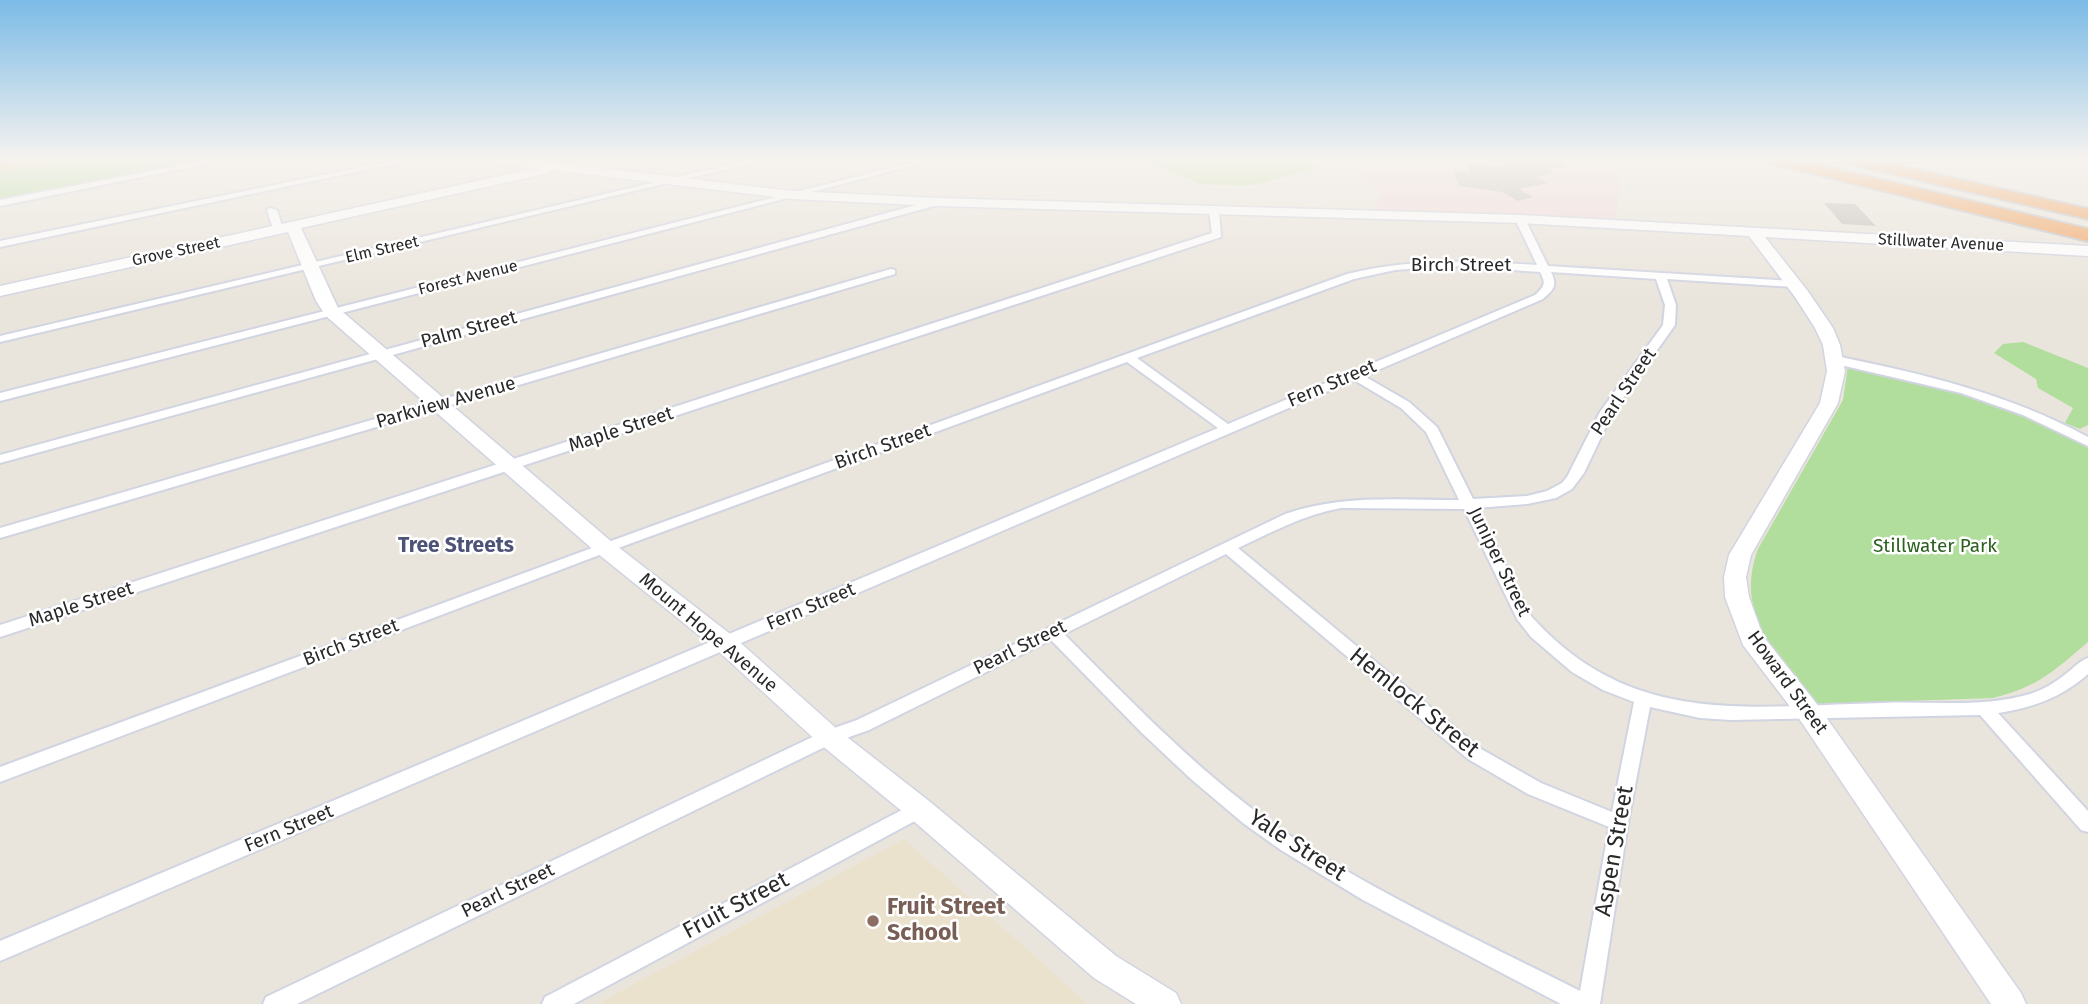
<!DOCTYPE html>
<html>
<head>
<meta charset="utf-8">
<style>
	body { margin:0 }
	canvas { display:block; background:#eae5dc }
</style>
</head>
<body>
<canvas width="2088" height="1004"></canvas>
<script>
const g = document.querySelector('canvas').getContext('2d');
g.lineJoin = 'round';
function fillPath(path, color) { g.fillStyle = color; g.fill(path, 'evenodd'); }
function stroke(path, color, width, dash) { g.strokeStyle = color; g.lineWidth = width; g.lineCap = dash ? 'butt' : 'round'; g.setLineDash(dash || []); g.stroke(path); }
function label(font, color, halo, rows, align = 'center') {
  g.font = font + ' "Fira Sans",sans-serif'; g.lineWidth = 5; g.setLineDash([]); g.textBaseline = 'middle'; g.strokeStyle = halo; g.fillStyle = color; for (const [text, x, y, turn = 0] of rows) {
    g.save(); g.translate(x, y); g.rotate((+turn || 0) * Math.PI / 180); g.textAlign = isNaN(turn) ? turn : align; if (halo) g.strokeText(text, 0, 0); g.fillText(text, 0, 0); g.restore();
  }
}
fillPath(new Path2D(`
	M904,839L1088,1004H597Z`), '#ebe2cd');
fillPath(new Path2D(`
	M1325,159H1624L1615,220L1375,209L1382,190Z`), '#f1dada');
fillPath(new Path2D(`
	M57,159H219L0,201V169Z
	M2023,342L2088,368V425L2080,429L2065,423L2073,408L2038,388L2036,379L1994,353L2003,344Z
	M1848,366L1927,381L2012,408L2088,447V642C2053,672 2039,686 1993,698L1821,704L1814,702C1776,655 1734,613 1758,549L1843,400Z`), '#b1dd9d');
fillPath(new Path2D(`
	M1148,159H1299L1319,168L1249,186L1200,184L1153,164Z`), '#c2e399');
fillPath(new Path2D(`
	M1494,159H1551L1565,166L1548,169L1554,173L1536,177L1548,183L1519,189L1533,197L1518,201L1502,192L1459,186L1454,171L1471,172L1468,164L1508,166Z
	M1824,203L1855,204L1876,226L1842,224Z`), '#c3beb9');
const street = new Path2D(`
	M214,159H230L0,206V200Z
	M402,159H417L0,247V241Z
	M587,159H602L564,169L560,166Z
	M754,159H768L0,342V336Z
	M926,159H939L0,401V393Z
	M938,199L941,200V204L0,463V455Z
	M1214,207L1219,210L1221,237L0,637V625L1212,233L1209,210Z
	M269,208L277,210L283,229L281,231L273,229L267,210Z
	M1520,216L1525,219L1548,266L1793,281L1798,284L1793,287L1667,279L1676,305L1675,325L1613,412L1584,473L1572,489L1556,498L1527,504L1477,508L1531,616C1631,728 1747,706 1882,703C1931,701 1982,708 2030,694C2043,690 2056,682 2067,673C2074,668 2079,661 2088,658V674C2062,697 2033,708 1998,713L2088,811V832L2081,830L1980,715L1731,720L1700,718L1650,707L1628,823L1600,1004H1561L1363,900L1281,850L1243,823L1191,779L1142,733L1051,640L869,730L835,742L297,1004H263L266,997L823,732L857,720L1285,514C1343,494 1399,500 1459,500L1426,432L1401,408L1354,380L0,961V941L1218,428L1127,362L610,551L0,782V767L600,545L1347,274C1415,258 1468,261 1537,265L1515,219ZM1452,266L1540,272C1546,283 1545,286 1535,295L1228,424L1137,358L1354,279L1395,270ZM1551,272L1656,279L1665,305L1663,325L1600,412L1567,477L1562,483L1547,491L1527,496L1473,499L1437,427L1409,402L1364,376L1543,299C1553,290 1558,286 1551,272ZM1341,508L1464,509L1517,619L1531,637L1572,672L1603,690L1634,702L1612,812L1541,783L1481,749L1238,548C1272,532 1303,515 1341,508ZM1226,554L1468,759L1528,794L1609,827L1580,991C1470,935 1355,885 1255,811C1186,759 1125,695 1064,634Z
	M891,269L895,270V274L0,538V528Z
	M1836,356C1924,374 2009,394 2088,437V446L2023,415L1961,393L1832,363L1830,360Z
	M919,801L926,803L928,809L926,815L574,1004H542L545,997Z`);
const secondary = new Path2D(`
	M488,159H525L792,191L938,198L1520,215L2088,246V256L1765,237L1807,290L1833,328L1840,345L1845,371L1838,403L1751,555L1746,577L1749,597L1763,636L1816,703L2021,993L2026,1004H1991L1798,717L1743,645L1725,597L1724,577L1729,555L1820,403L1827,371L1823,345L1815,328L1795,297L1749,236L1520,223L938,206L792,199L552,170L545,174L301,228L338,308L613,543L734,637L838,730L929,801L1116,956L1176,993L1181,1004H1136L1094,978L909,817L820,744L716,649L597,553L326,316L316,301L288,232L0,296V286L536,168L495,163Z`);
const primary = new Path2D(`
	M22,159H51L44,163L0,171V163Z`);
const highway = new Path2D(`
	M1768,159H1795L2088,229V241L1770,163Z
	M1842,159H1870L2088,209V219L1850,164Z`);
stroke(street, '#d1d4e1', 4);
stroke(secondary, '#d1d4e1', 3);
stroke(primary, '#c3c3c3', 3);
stroke(highway, '#c3c3c3', 4);
fillPath(street, '#fff');
fillPath(secondary, '#fff');
fillPath(primary, '#e5cb66');
fillPath(highway, '#f1a360');
const sky = g.createLinearGradient(0, 0, 0, 299);
sky.addColorStop(0, '#7bbbe7');
sky.addColorStop(0.53, '#f6f3ef');
sky.addColorStop(1, '#f6f3ef00');
g.fillStyle = sky;
g.fillRect(0, 0, 2088, 299);
for (const [x, y, r, color] of [
	[873,921,7,"#8d6e63"]
]) { const dot = new Path2D(); dot.arc(x, y, r, 0, 2 * Math.PI); g.fillStyle = color; g.fill(dot); stroke(dot, '#fff', 2.5); }
label('16px', '#292929', '#fff', [
	["Stillwater Avenue",1941,243,3],
	["Elm Street",382,250,-13],
	["Grove Street",176,252,-12],
	["Forest Avenue",468,278,-14]
]);
label('19px', '#292929', '#fff', [
	["Birch Street",1461,266],
	["Palm Street",469,330,-15],
	["Fern Street",1332,384,-23],
	["Pearl Street",1624,392,-56],
	["Parkview Avenue",446,403,-16],
	["Maple Street",621,430,-18],
	["Birch Street",883,447,-20],
	["Juniper Street",1499,562,64],
	["Maple Street",81,605,-18],
	["Fern Street",811,607,-23],
	["Mount Hope Avenue",708,633,40],
	["Birch Street",351,643,-21],
	["Pearl Street",1020,648,-26],
	["Howard Street",1787,683,54],
	["Fern Street",289,829,-23],
	["Pearl Street",508,891,-26]
]);
label('19px', '#2b601f', '#fff', [
	["Stillwater Park",1935,547]
]);
label('bold 21px', '#4d5376', '#fff', [
	["Tree Streets",456,546]
]);
label('23px', '#292929', '#fff', [
	["Hemlock Street",1414,703,39],
	["Yale Street",1297,846,33],
	["Aspen Street",1615,851,-80],
	["Fruit Street",736,906,-28]
]);
label('bold 23px', '#785e54', '#fff', [
	["Fruit Street",887,908],
	["School",887,934]
], 'left');
</script>
</body>
</html>
